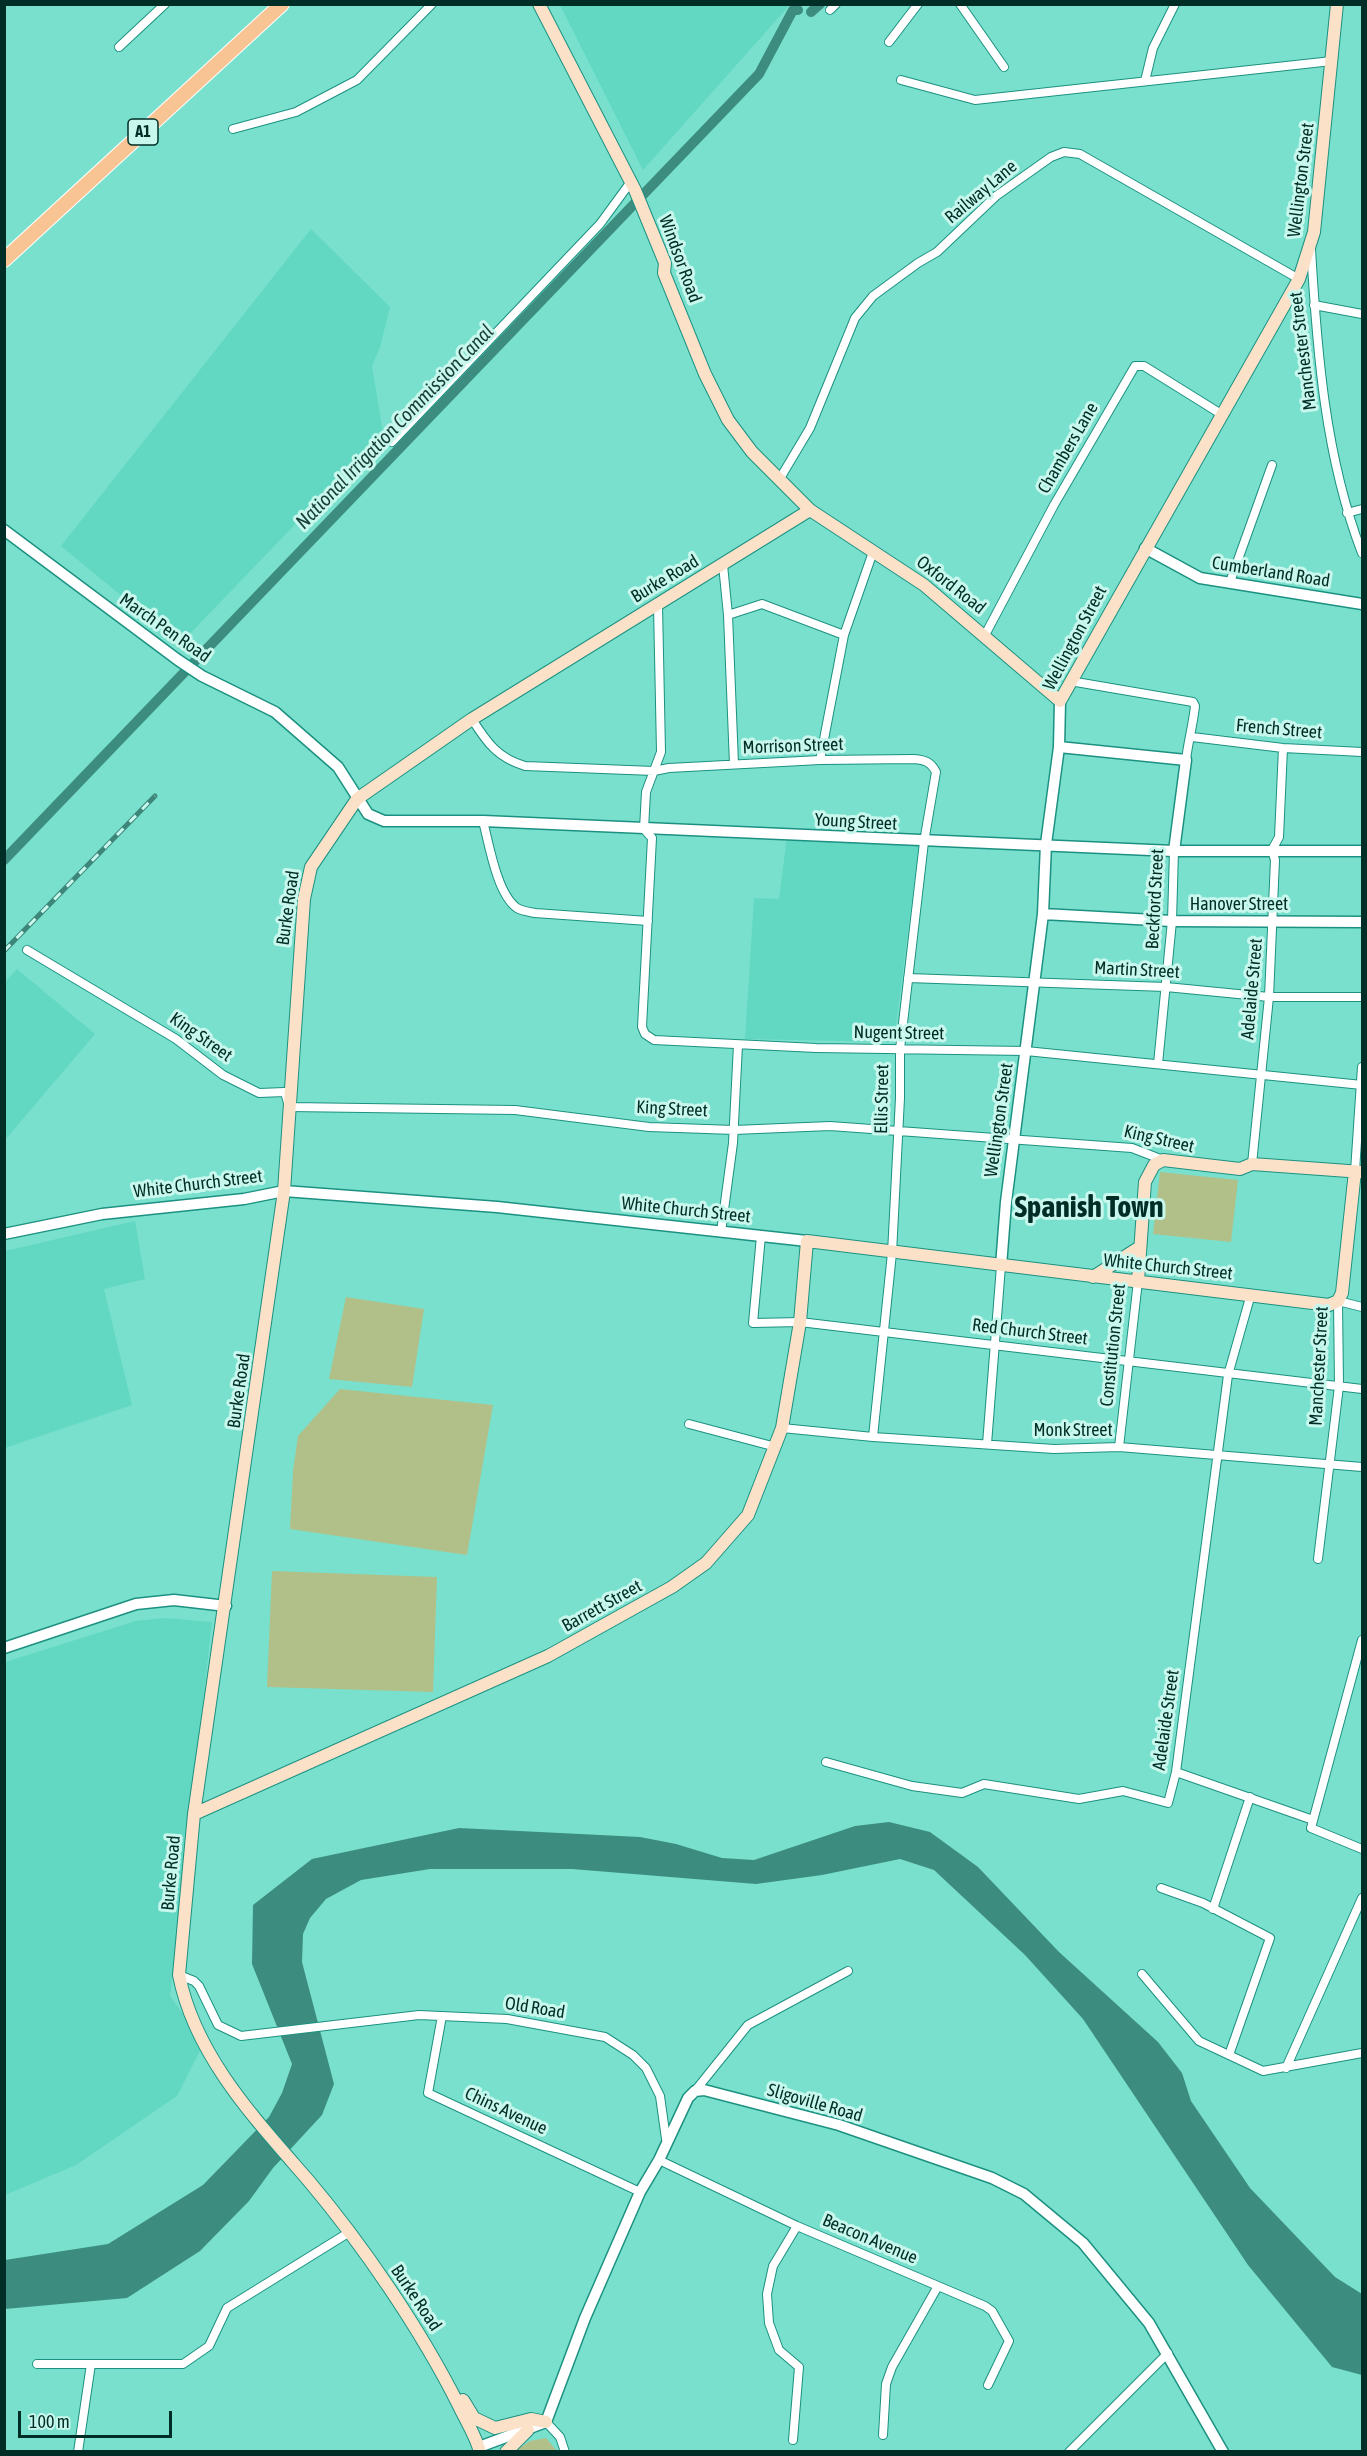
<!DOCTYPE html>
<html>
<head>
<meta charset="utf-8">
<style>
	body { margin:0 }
	#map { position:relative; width:1367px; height:2456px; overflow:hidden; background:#79e0cd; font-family:"Asap Condensed",sans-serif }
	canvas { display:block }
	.frame { position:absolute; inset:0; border:6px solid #002e27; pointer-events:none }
	.scale { position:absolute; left:18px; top:2411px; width:154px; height:27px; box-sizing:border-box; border:3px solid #002e27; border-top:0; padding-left:8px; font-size:18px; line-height:21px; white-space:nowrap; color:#002e27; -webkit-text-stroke:4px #c8f7ed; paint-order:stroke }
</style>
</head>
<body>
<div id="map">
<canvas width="1367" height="2456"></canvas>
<div class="frame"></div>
<div class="scale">100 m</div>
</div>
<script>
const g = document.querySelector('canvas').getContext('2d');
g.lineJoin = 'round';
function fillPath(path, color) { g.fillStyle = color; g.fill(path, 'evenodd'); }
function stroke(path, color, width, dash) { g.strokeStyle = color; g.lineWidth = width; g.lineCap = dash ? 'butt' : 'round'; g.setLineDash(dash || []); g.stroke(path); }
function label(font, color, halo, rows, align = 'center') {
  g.font = font + ' "Asap Condensed",sans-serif'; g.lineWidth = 6; g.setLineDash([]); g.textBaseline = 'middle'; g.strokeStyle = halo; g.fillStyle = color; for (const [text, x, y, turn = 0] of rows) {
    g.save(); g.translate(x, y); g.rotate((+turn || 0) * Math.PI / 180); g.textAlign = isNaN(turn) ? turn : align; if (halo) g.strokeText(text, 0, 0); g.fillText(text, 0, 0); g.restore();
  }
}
fillPath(new Path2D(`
	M787,4L788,7L643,170L560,5Z
	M311,229L390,307L380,347L372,366L383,433L180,644L61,546Z
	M787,837L919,844L894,1042L745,1039L754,898L779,899Z
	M17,969L95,1034L5,1140V982Z
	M135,1221L145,1279L104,1289L132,1405L5,1448V1251Z
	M164,1618L212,1622L170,1996L204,2043L177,2096L76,2165L5,2195V1662L136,1621Z`), '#62d7c2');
fillPath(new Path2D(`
	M1160,1172L1238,1180L1231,1242L1153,1234Z
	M346,1297L424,1309L412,1387L329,1379Z
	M340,1389L493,1405L467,1555L290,1529L293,1471L298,1436Z
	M272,1571L437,1577L433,1692L267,1687Z
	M546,2438L557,2451L513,2452L530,2441Z`), '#b1c089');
fillPath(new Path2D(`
	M889,1822L930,1832L978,1867L1059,1952L1158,2042L1182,2073L1191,2101L1250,2188L1335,2277L1362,2294V2375L1332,2367L1248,2265L1083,2019L1025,1955L934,1870L900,1859L822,1875L756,1884L572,1869H430L361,1880L326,1899L310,1918L303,1934L302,1962L334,2084L322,2115L273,2168L249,2201L200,2251L127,2298L5,2309V2260L108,2244L203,2185L269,2117L282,2093L292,2064L252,1964L253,1905L312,1859L459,1828L640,1837L676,1844L722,1858L754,1860L855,1826Z`), '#3c8c7f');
stroke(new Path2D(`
	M811,12L820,4
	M4,860L759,74L793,10H798`), '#3c8c7f', 10);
const minor = new Path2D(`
	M960,4L1004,67
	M830,10L836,4
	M889,42L918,4
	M119,47L165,4
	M901,80L975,100L1332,61
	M1145,81L1153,48L1175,4
	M233,129L296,112L357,80L432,4
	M1311,249C1317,351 1325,457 1362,553
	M1314,305L1362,314
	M392,442L600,224L630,183
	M779,480L810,428L855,318L873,296L918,263L937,252L996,196L1051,157L1064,152L1080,154L1299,279
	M1347,513L1362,509
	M723,565L728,615L734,764
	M1230,582L1272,465
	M658,605L661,752L646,792L644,829L652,838L642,1027L645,1034L654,1040L816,1048L1026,1051L1362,1085
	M728,615L762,604L844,635
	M985,635L1054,505L1135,366H1144L1221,414
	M1070,681L1193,702L1195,706C1193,725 1188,742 1186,760
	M472,719C487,743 498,758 525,766L654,771L669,768L820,760L914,759C925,760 931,762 936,772L924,842L900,1049V1098L892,1253L873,1437
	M1192,737L1283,748L1362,752
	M820,760L844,635L873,552
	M483,821C489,844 497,894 517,908C522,911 530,912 535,913L648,921
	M27,950L176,1039L223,1075L259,1093L285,1092L289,1107L515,1110L649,1127L734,1130L830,1126L1132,1148L1163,1160
	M908,978L1166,987L1269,997H1362
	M1158,1064L1172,921L1174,851
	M1252,1164L1269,997L1275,860L1272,850L1279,837L1283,748
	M1355,1171L1362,1067
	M721,1232L733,1143L738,1045
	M761,1236L753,1323L800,1322L1362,1389
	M689,1424L776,1447
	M782,1428L873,1437L1054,1449L1119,1447L1362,1467
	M987,1444L1001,1266
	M1119,1447L1138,1281
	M1318,1559L1339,1386L1338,1301L1362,1307
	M1362,1640L1311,1828L1362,1849
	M826,1762L912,1786L962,1793L984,1784L1079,1799L1123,1791L1168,1803L1176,1772L1228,1375L1251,1294
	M1176,1772L1313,1820
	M1161,1888L1203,1903L1270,1938L1229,2055
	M1213,1909L1250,1797
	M1142,1974L1199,2041L1263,2071L1362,2053
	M179,1975L194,1981L199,1986L218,2025L241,2036L419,2015L507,2019L605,2037L633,2055L646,2068L660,2096L666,2139
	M442,2016L428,2093L640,2192
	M1286,2068L1362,1898
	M695,2091L748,2025L848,1971
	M659,2160L797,2226L985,2306L992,2311L1009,2341L988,2385
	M37,2364H183L209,2346L227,2308L348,2233
	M546,2422L560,2437L565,2452
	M883,2435L886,2384L892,2367L938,2286
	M793,2440L799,2367L779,2350L769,2323L767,2294L773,2266L797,2226
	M78,2452L91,2364
	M1069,2452L1168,2353`);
const tertiary = new Path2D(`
	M4,530L178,660L202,676L275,712L338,767L368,814L384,821H483L1174,851H1362
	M1145,548L1200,578L1362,604
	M1059,747L1186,760L1174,851
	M1043,914L1172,921L1362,922
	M4,1234L102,1214L244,1199L284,1191L497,1207L807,1241
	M1001,1266L1006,1202L1043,914L1046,844L1059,747L1060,701
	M4,1648L136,1604L174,1600L226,1606
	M479,2447L546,2422L585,2318L640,2192L659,2160L688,2098L695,2091L704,2090L839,2125L992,2178L1024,2194L1083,2243L1149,2323L1223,2452`);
const secondary = new Path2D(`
	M539,4L635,190L665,263L664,273L705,374L728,420L752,452L810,510L924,585L1060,701L1299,279L1314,232L1337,4
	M1093,1277L1140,1247
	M1138,1281L1145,1182L1154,1165L1163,1160L1240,1169L1252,1164L1362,1172
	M194,1814L548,1656L672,1587L706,1563L748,1515L782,1428L800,1322L807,1241L1329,1305L1338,1301L1342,1293L1355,1171
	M463,2400L474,2418L495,2428L531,2419L546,2422
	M480,2452C476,2436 466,2421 459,2406C421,2330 363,2245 308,2180C256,2120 195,2056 179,1975L194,1814L284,1191L304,899L311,867L357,799L472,719L810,510
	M506,2452L528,2430`);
const primary = new Path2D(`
	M4,260L282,4`);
stroke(minor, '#1c9181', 10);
stroke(tertiary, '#1c9181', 13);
stroke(secondary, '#1c9181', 14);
stroke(primary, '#fff', 16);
stroke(minor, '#fff', 8);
stroke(tertiary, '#fff', 10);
stroke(secondary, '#fce1c9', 12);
stroke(primary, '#f8c494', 14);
const rail = new Path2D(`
	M4,951L155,796`);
stroke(rail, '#3d877a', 5);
stroke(rail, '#c8f7ed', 3, [9]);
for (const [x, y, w] of [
	[143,132,30]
]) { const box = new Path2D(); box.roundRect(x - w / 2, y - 13, w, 26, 4.5); g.fillStyle = '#c8f7ed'; g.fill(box); stroke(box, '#002e27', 1.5); }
label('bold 16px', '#002e27', null, [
	["A1",143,132]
]);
label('18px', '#002e27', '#c8f7ed', [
	["Wellington Street",1301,180,-83],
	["Railway Lane",981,192,-40],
	["Windsor Road",680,259,70],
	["Manchester Street",1303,351,-97],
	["Chambers Lane",1068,448,-60],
	["Cumberland Road",1271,572,9],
	["Burke Road",665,579,-31],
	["Oxford Road",951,585,38],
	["March Pen Road",165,628,35],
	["Wellington Street",1075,638,-62],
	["French Street",1279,729,5],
	["Morrison Street",793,746,-2],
	["Young Street",856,822,3],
	["Beckford Street",1155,899,-87],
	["Hanover Street",1239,904],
	["Burke Road",288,908,-82],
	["Martin Street",1137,970,3],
	["Adelaide Street",1252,989,-85],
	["Nugent Street",899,1033,1],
	["King Street",201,1037,35],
	["Ellis Street",882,1099,-89],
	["King Street",672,1109,3],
	["Wellington Street",999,1120,-82],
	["King Street",1159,1139,13],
	["White Church Street",198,1184,-7],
	["White Church Street",686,1210,6],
	["White Church Street",1168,1267,6],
	["Red Church Street",1030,1332,7],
	["Constitution Street",1113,1345,-84],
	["Manchester Street",1319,1366,-87],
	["Burke Road",239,1391,-82],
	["Monk Street",1073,1430],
	["Barrett Street",602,1606,-29],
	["Adelaide Street",1166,1720,-82],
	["Burke Road",171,1873,-85],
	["Old Road",535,2008,9],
	["Sligoville Road",815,2103,16],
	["Chins Avenue",506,2111,25],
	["Beacon Avenue",870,2239,23],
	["Burke Road",416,2298,56]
]);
label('italic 20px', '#173d36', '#c8f7ed', [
	["National Irrigation Commission Canal",395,427,-46]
]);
label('bold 30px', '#002e27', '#c8f7ed', [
	["Spanish Town",1089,1208]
]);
</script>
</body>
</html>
